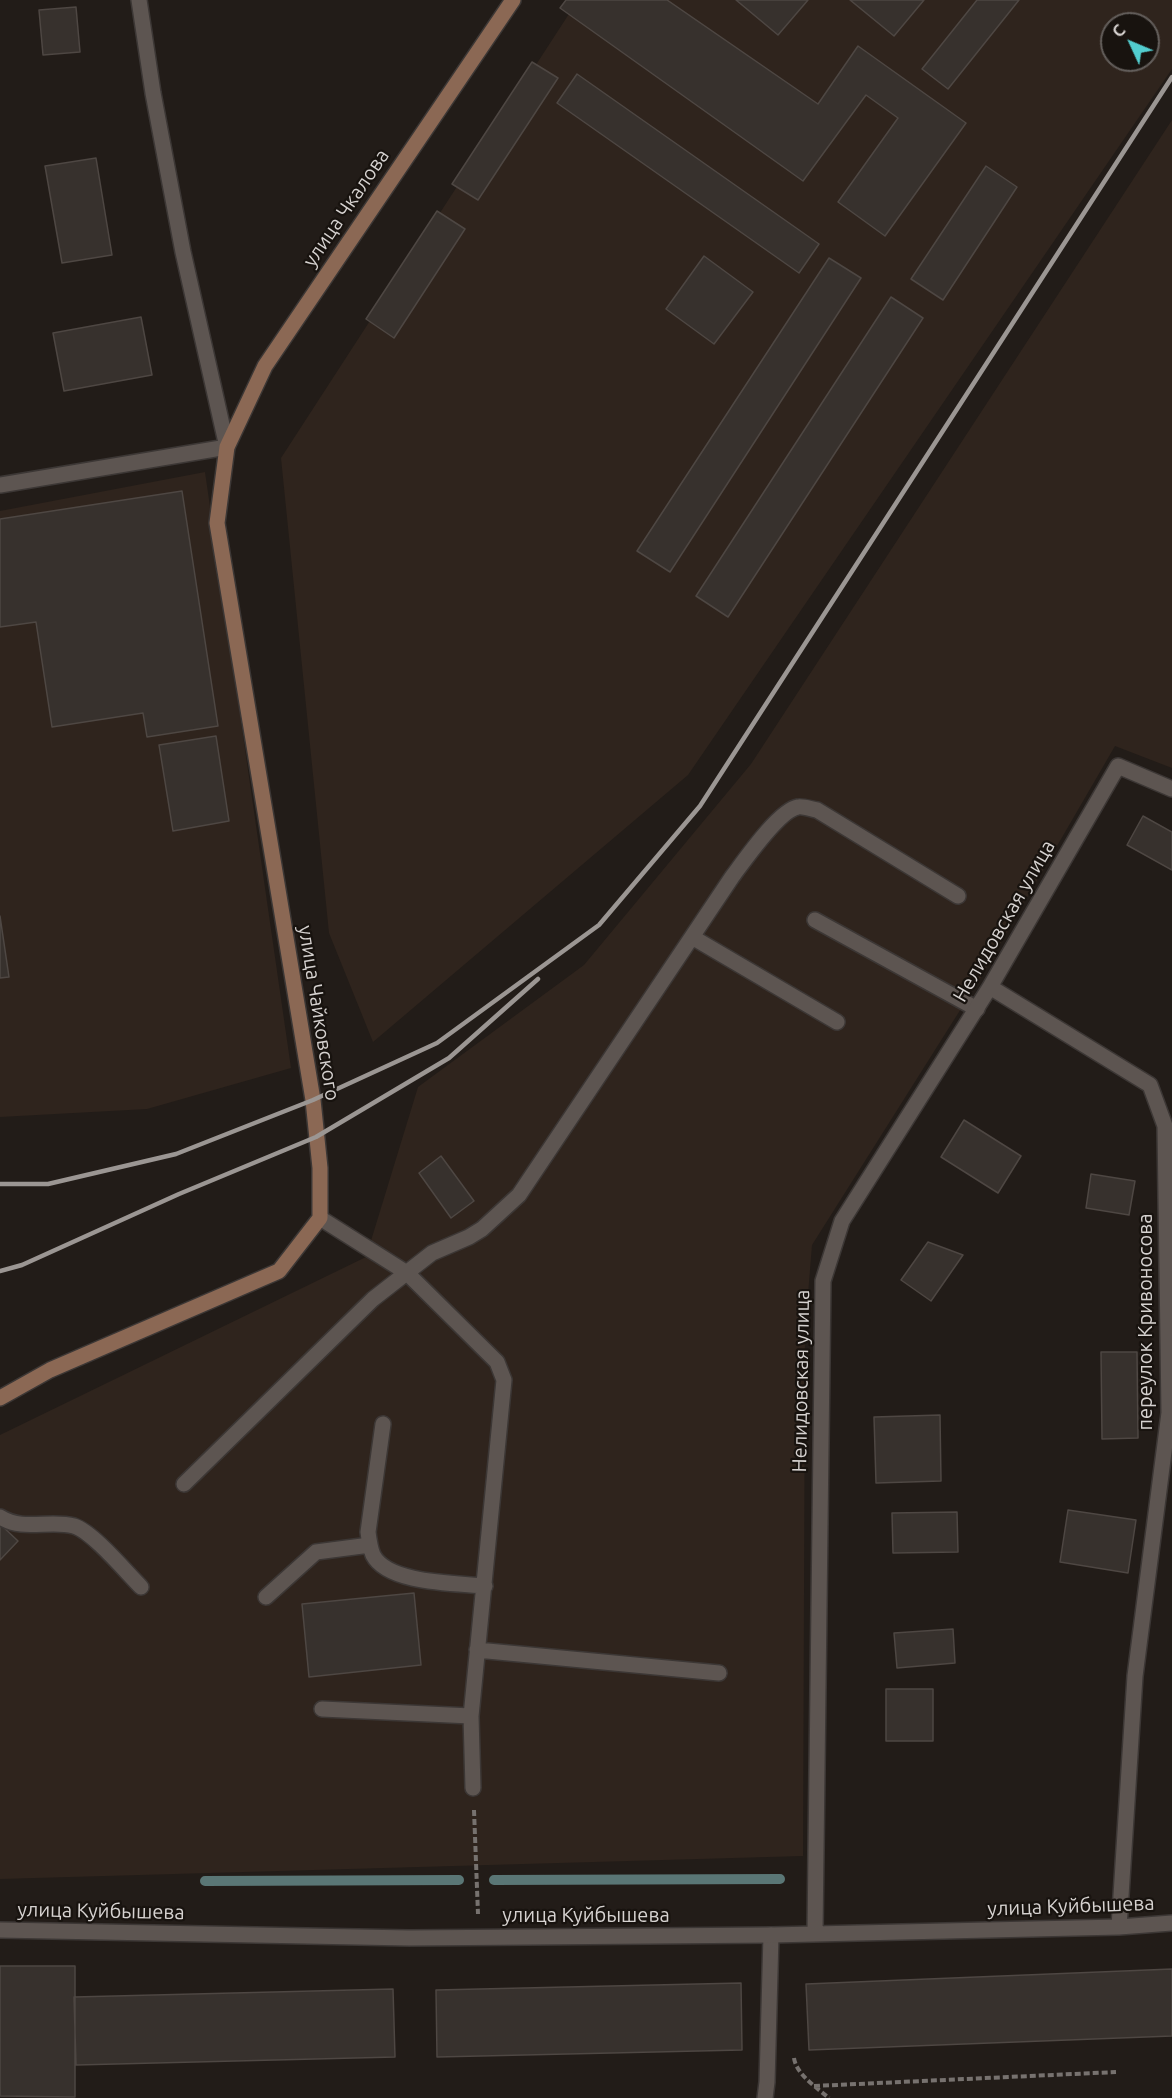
<!DOCTYPE html>
<html>
<head>
<meta charset="utf-8">
<style>
	body { margin:0 }
	#map { position:relative; width:1172px; height:2098px; overflow:hidden; background:#221c18; font-family:Ubuntu,sans-serif }
	canvas { display:block }
	.north { position:absolute; left:1100px; top:12px; width:60px; height:60px; box-sizing:border-box; background:#18130f; border:2px solid #645f5c; border-radius:50%; rotate:314deg; font-size:16px; font-weight:700; line-height:24px; text-align:center; color:#d6d2d0 }
	.north::after { content:''; display:block; margin:auto; width:21px; height:27px; background:#52cdcf; clip-path:polygon(50% 0,100% 100%,50% 72%,0 100%) }
</style>
</head>
<body>
<div id="map">
<canvas width="1172" height="2098"></canvas>
<div class="north">С</div>
</div>
<script>
const g = document.querySelector('canvas').getContext('2d');
g.lineJoin = 'round';
function fillPath(path, color) { g.fillStyle = color; g.fill(path, 'evenodd'); }
function stroke(path, color, width, dash) { g.strokeStyle = color; g.lineWidth = width; g.lineCap = dash ? 'butt' : 'round'; g.setLineDash(dash || []); g.stroke(path); }
function label(font, color, halo, rows, align = 'center') {
  g.font = font + ' Ubuntu,sans-serif'; g.lineWidth = 4.5; g.setLineDash([]); g.textBaseline = 'middle'; g.strokeStyle = halo; g.fillStyle = color; for (const [text, x, y, turn = 0] of rows) {
    g.save(); g.translate(x, y); g.rotate((+turn || 0) * Math.PI / 180); g.textAlign = isNaN(turn) ? turn : align; if (halo) g.strokeText(text, 0, 0); g.fillText(text, 0, 0); g.restore();
  }
}
fillPath(new Path2D(`
	M578,0H1172V69L688,775L373,1042L329,933L281,458ZM1112,24H1148V60H1112Z
	M1172,120V768L1115,746L981,977L812,1245L805,1332L803,1856L0,1879V1435L366,1257L418,1087L584,965L751,764Z
	M205,472L291,1068L147,1109L0,1117V511Z`), '#2f241d');
stroke(new Path2D(`
	M494,1880L780,1879
	M205,1881L459,1880`), '#5a7675', 10);
const building = new Path2D(`
	M566,0H667L818,104L858,46L966,123L885,236L838,202L898,118L866,95L803,181L560,8Z
	M736,0H808L778,35Z
	M850,0H924L894,36Z
	M977,0H1019L948,89L922,69Z
	M76,7L80,52L43,55L39,10Z
	M532,62L558,78L478,200L452,184Z
	M577,74L819,244L799,273L557,103Z
	M96,158L112,255L62,263L45,166Z
	M986,166L1017,187L943,300L911,279Z
	M437,211L465,229L394,338L366,319Z
	M704,256L753,292L714,344L666,309Z
	M829,258L861,278L670,572L637,551Z
	M891,297L923,318L728,617L696,596Z
	M141,317L152,375L64,391L53,333Z
	M182,491L218,726L147,737L143,713L52,727L36,622L0,627V519Z
	M216,736L229,821L173,831L159,745Z
	M1143,816L1172,832V870L1127,845Z
	M0,916L9,977L0,978Z
	M964,1120L1021,1156L998,1193L941,1157Z
	M441,1156L474,1201L451,1218L419,1173Z
	M1091,1174L1135,1181L1129,1215L1086,1208Z
	M928,1242L963,1255L931,1301L901,1280Z
	M1101,1352H1137L1138,1438L1102,1439Z
	M940,1415L941,1481L876,1483L874,1417Z
	M1068,1510L1136,1520L1128,1573L1060,1562Z
	M957,1512L958,1552L893,1553L892,1513Z
	M0,1524L18,1541L0,1560Z
	M414,1593L421,1665L309,1677L302,1604Z
	M953,1629L955,1663L897,1668L894,1633Z
	M886,1689H933V1741H886Z
	M0,1966H75V2097L0,2096Z
	M1172,1969V2036L809,2050L806,1984Z
	M741,1983L742,2050L437,2057L436,1990Z
	M393,1989L395,2057L76,2065L74,1997Z`);
fillPath(building, '#37312d');
stroke(building, '#4e4743', 1.5);
const lane = new Path2D(`
	M815,920L977,1009
	M692,937L837,1022
	M320,1218L407,1273L497,1362L504,1380L471,1716L473,1788
	M383,1424L368,1532C369,1540 370,1548 373,1555C388,1584 456,1583 485,1586
	M184,1484L373,1299L432,1253L469,1237L482,1229L519,1195L732,877C744,861 779,810 798,807C803,806 811,809 817,810L958,896
	M0,1517C24,1532 49,1519 74,1526C93,1532 126,1572 141,1587
	M266,1597L316,1552L370,1545
	M477,1650L719,1673
	M322,1709L471,1716
	M765,2098L767,2082L771,1935`);
const street = new Path2D(`
	M0,485L227,447L183,252L153,93L139,0
	M990,987L1150,1085L1165,1126L1169,1413L1135,1676L1119,1927
	M0,1930L409,1938L771,1935L1119,1927L1172,1923
	M815,1932L823,1281L842,1221L990,987L1118,766L1172,789`);
const secondary = new Path2D(`
	M0,1398L50,1370L279,1271L320,1218V1168L313,1100L217,523L227,447L265,366L513,0`);
stroke(lane, '#3c3735', 18);
stroke(street, '#3c3735', 18);
stroke(secondary, '#3c3735', 18);
stroke(new Path2D(`
	M474,1810L478,1914
	M794,2058C796,2074 817,2088 829,2098
	M814,2086L1116,2072`), '#77726f', 4, [6, 3]);
stroke(lane, '#5d5551', 15);
stroke(street, '#5d5551', 15);
stroke(secondary, '#8b6854', 15);
stroke(new Path2D(`
	M0,1184H48L176,1154L313,1100L437,1043L599,925L700,806L1172,77
	M0,1271L22,1265L179,1194L316,1137L449,1058L538,979`), '#9b9693', 4.5);
label('20px', '#d6d2d0', '#18130f', [
	["улица Чкалова",346,208,-56],
	["Нелидовская улица",1004,921,-60],
	["улица Чайковского",319,1013,81],
	["переулок Кривоносова",1145,1322,-90],
	["Нелидовская улица",801,1381,-89],
	["улица Куйбышева",1071,1906,-2],
	["улица Куйбышева",101,1911,1],
	["улица Куйбышева",586,1915]
]);
</script>
</body>
</html>
